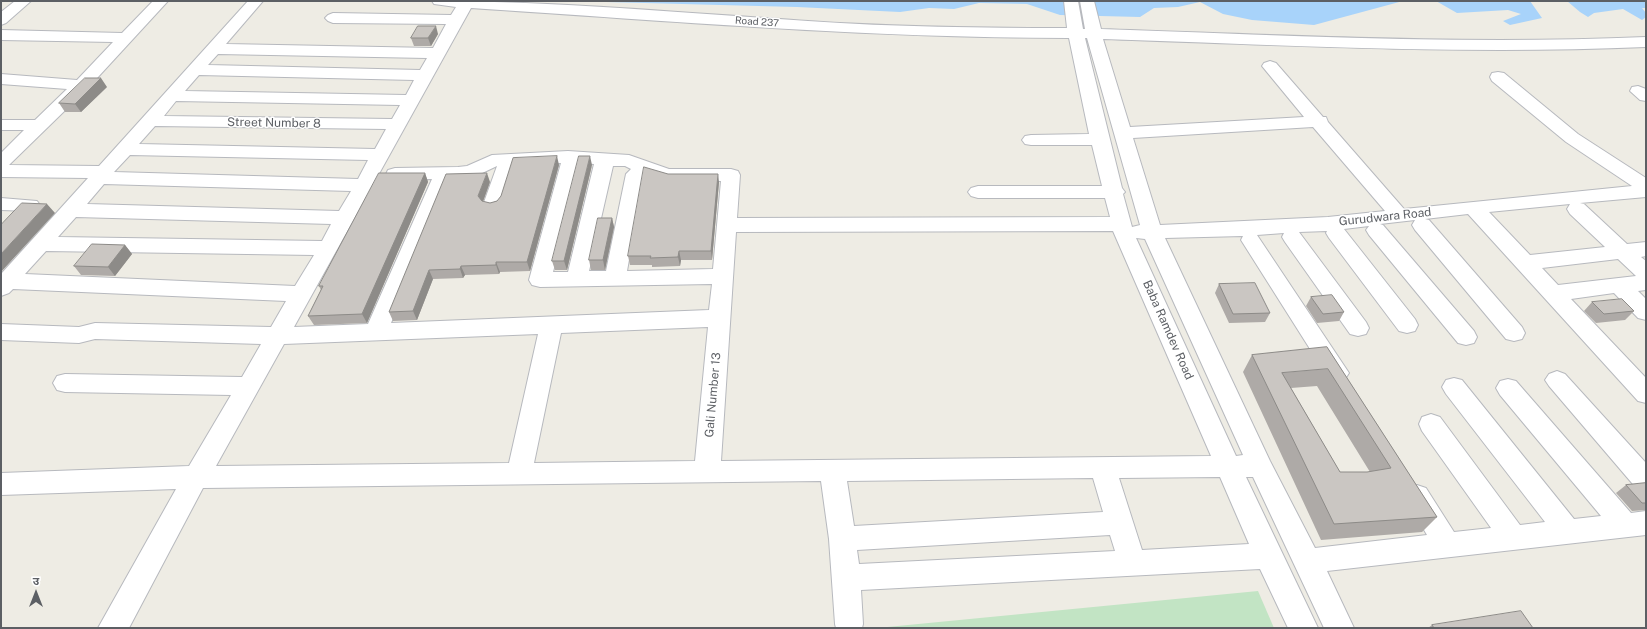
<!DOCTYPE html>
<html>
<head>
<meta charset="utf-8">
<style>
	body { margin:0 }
	#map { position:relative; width:1647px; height:629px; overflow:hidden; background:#eeece4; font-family:"Public Sans","Noto Sans Devanagari",sans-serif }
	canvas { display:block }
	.frame { position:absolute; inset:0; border:2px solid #5c5f64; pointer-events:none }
	.north { position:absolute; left:16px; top:573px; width:40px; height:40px; -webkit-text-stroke:3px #fff; paint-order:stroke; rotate:0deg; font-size:11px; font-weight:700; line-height:16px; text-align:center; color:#5c5f64 }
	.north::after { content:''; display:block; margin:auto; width:14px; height:18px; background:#5c5f64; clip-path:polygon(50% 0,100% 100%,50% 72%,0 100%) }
</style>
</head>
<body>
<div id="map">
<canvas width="1647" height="629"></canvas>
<div class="frame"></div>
<div class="north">उ</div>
</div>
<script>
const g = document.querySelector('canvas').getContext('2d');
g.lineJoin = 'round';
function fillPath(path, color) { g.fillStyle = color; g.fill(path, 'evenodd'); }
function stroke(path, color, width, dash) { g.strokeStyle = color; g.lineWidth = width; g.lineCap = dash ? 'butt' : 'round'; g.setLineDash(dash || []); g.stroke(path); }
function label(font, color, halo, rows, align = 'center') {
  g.font = font + ' "Public Sans",sans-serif'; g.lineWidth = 3; g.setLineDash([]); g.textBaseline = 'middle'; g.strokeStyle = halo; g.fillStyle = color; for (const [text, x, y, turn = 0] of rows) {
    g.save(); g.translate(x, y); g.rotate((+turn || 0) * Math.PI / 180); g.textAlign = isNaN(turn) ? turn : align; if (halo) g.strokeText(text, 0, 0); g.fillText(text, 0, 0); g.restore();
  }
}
fillPath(new Path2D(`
	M1258,591L1274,628H877Z`), '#c2e4c4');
fillPath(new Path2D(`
	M568,1H1403L1314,25L1252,20L1223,14L1200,2L1178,7L1154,8L1140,17L1060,15L1027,4L979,3L954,9L929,8L900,12L797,7Z
	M1436,1H1530L1542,18L1510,25L1503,21L1521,14L1508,10L1457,13Z
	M1567,1H1646V8H1642L1646,13V17L1642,20L1623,9L1594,13L1588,17L1580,12Z`), '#a8d3fa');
const minor = new Path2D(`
	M15,1H31L6,23L1,25V12Z
	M153,1H168L87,89L9,165L99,166L248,1H263L226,44L433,48L446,24L333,23L328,21L325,18L328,15L333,13L451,15L456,7L434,4L432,1C557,1 683,13 808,21C895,27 981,28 1067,28L1064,1H1078L1083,29H1085L1080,1H1094L1101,29C1283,35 1464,45 1646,37V47C1465,55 1284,45 1103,39L1130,127L1304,117L1262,66L1264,63L1270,61L1276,63L1323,117H1326L1328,122L1404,209L1632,186L1566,142L1492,81L1490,77L1492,73L1498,72L1504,73L1578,134L1646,178V197L1580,203L1584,204L1627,244L1646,242V256L1641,257L1646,261V290L1638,291L1646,299V320L1638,318L1614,293L1571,299L1646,378V403L1638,401L1468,214L1425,219L1429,220L1522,327L1525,333L1522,339L1514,341L1506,339L1415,230L1412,225L1415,220L1380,224L1383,225L1474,331L1477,337L1474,343L1466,345L1458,343L1369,235L1366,230L1369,226L1344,229L1415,319L1418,325L1415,331L1407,333L1399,331L1329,238L1326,233L1327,231L1299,232L1366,322L1369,328L1366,334L1358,336L1350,334L1285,242L1282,237L1284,233L1257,235L1349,373L1345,379L1337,382L1329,379L1241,240L1243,236L1165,238L1270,461L1315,548L1427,535L1404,496L1408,488L1417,485L1426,488L1454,532L1491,528L1422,431L1419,424L1422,417L1431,414L1440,417L1520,525L1545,522L1446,394L1442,387L1446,380L1454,378L1462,380L1574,519L1601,516L1500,395L1496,388L1500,381L1508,379L1516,381L1631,513L1646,511V535L1327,571L1354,628H1324L1253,477H1246L1318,628H1288L1260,569L861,590L863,624L862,628H836L835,624L829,539L821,481L203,488L129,628H98L176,489L1,495V473L189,466L231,395L65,392L57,390L53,383L57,376L65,374L242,377L261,344L95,339L79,343L1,340V324L79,327L95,323L271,327L286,301L13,289L9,293L1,296V274L88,178L1,177V153L24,130H1V120H35L67,89L1,84V74L77,80L113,42L1,40V30L122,33ZM471,8C670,21 869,38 1069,38L1089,134L1031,135L1025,136L1022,140L1025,144L1031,145H1092L1102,186H978L971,188L968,192L971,196L978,198H1105L1110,217L737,218L740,175L738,171L731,169H669L629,155L568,151L492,155L467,166L458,167L395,168L388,170L386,174L388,178L395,180L432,179L368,324L294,327ZM1085,38H1087L1140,225L1132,227L1123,194L1125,192L1122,188ZM218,54L427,58L420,70L208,65ZM199,75L414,80L406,95L185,91ZM176,101L400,105L392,119L164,116ZM155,126L386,129L375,149L139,144ZM1313,127L1385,211L1328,217L1160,225L1133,138ZM130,155L368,160L358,179L114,172ZM561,163L529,280L532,285L540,287L712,284L709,310L391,323L449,181L448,179L478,175L497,166L483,205L486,209L493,211L500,209L503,205L515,165ZM580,163L594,164L568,272H553ZM613,166H625L631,169L626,174L606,271H589ZM644,174L669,181H721L713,269L627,271ZM104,184L351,191L339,211L87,204ZM1570,204L1567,209L1570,214L1605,247L1530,255L1489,212ZM76,217L331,224L322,241L58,237ZM1113,231L1211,456L721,461L736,232ZM1136,238L1145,239L1243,455L1236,456ZM46,251L314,255L295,286L25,274ZM1618,259L1636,276L1558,285L1542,268ZM708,327L695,461L534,463L561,333ZM538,334L509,463L216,466L284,344ZM1220,477L1249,544L1142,550L1119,478ZM1093,478L1103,512L854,526L847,481ZM1110,535L1115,551L859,564L857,550Z
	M1638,86L1646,89V101L1640,100L1630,91L1632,87Z
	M1,198L37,201L40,205L37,209L30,211L1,210Z
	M1557,371L1565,374L1646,463V492L1637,489L1549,386L1545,380L1549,374Z`);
stroke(minor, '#b7b9be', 2);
fillPath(minor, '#fff');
fillPath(new Path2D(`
	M438,34L431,46H414L411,38Z
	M107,87L81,112H65L59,103Z
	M559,165L530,271L500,272L499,274L465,275L463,278L433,279L417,320L393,321L389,312L490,182L483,202L490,203L497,201Z
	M592,165L567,270H555L552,261Z
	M425,173L428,182L367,323L314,325L308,316L321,290L319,286Z
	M668,174L719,182L712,260H681L680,266L652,267V265H630L628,256Z
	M612,218L614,227L605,270H591L589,260Z
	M125,245L132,254L115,276L81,275L74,266Z
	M1219,284L1270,313L1265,322L1229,323L1215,293Z
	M1311,297L1344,312L1339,321L1317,323L1306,306Z
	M1592,302L1634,311L1625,320L1596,323L1584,311Z
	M1327,347L1437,517L1422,532L1321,540L1243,372L1252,355ZM1317,386L1370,472H1340L1291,388Z
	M1646,483V510L1632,511L1616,493L1626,485Z
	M1432,625L1533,628H1428Z`), '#aeaaa7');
fillPath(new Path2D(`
	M436,26L438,34L431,46L428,38Z
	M101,78L107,87L81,112L75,104Z
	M557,156L559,165L530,271L527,262Z
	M590,156L592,165L567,270L564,261Z
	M425,173L428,182L367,323L362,314Z
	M487,173L490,182L482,204L478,196Z
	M718,174L719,182L712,260L711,251Z
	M47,204L55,213L1,272V254Z
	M612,218L614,227L605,270L603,260Z
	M125,245L132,254L115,276L108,267Z
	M679,251L681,260L680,266L678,257Z
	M496,262L500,272L499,274L496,265Z
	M461,266L465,275L463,278L460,269Z
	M429,270L433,279L417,320L413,311Z`), '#8d8b88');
const building = new Path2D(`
	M418,26H436L428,38H411Z
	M85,78H101L75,104L59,103Z
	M557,156L527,262H496V265L461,266L460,269L429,270L413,311L389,312L446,174L487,173L478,196L482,201L490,203L497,201L501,196L513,158Z
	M579,156H590L564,261H552Z
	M644,167L668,174H718L711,251H679L678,257L650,258L651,256H628Z
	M379,173H425L362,314L308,316L323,286H319Z
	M22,203L47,204L1,254V225Z
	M598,218H612L603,260H589Z
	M92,244L125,245L108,267L74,266Z
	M1255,283L1270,313L1233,314L1219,284Z
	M1332,295L1344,312L1323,314L1311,297Z
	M1622,299L1634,311L1604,314L1592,302Z
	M1327,347L1437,517L1334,524L1252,355ZM1328,369L1391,468L1367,472H1340L1282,373Z
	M1646,483V503H1642L1626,485Z
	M1521,611L1533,628H1434L1432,625Z`);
fillPath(building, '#cac6c2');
stroke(building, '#8d8b88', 1);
label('10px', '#5c5f64', '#fff', [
	["Road 237",757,22,4]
]);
label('12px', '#5c5f64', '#fff', [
	["Street Number 8",274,123,1],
	["Gurudwara Road",1385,217,-6],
	["Baba Ramdev Road",1168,330,66],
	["Gali Number 13",713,395,-85]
]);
</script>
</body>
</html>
